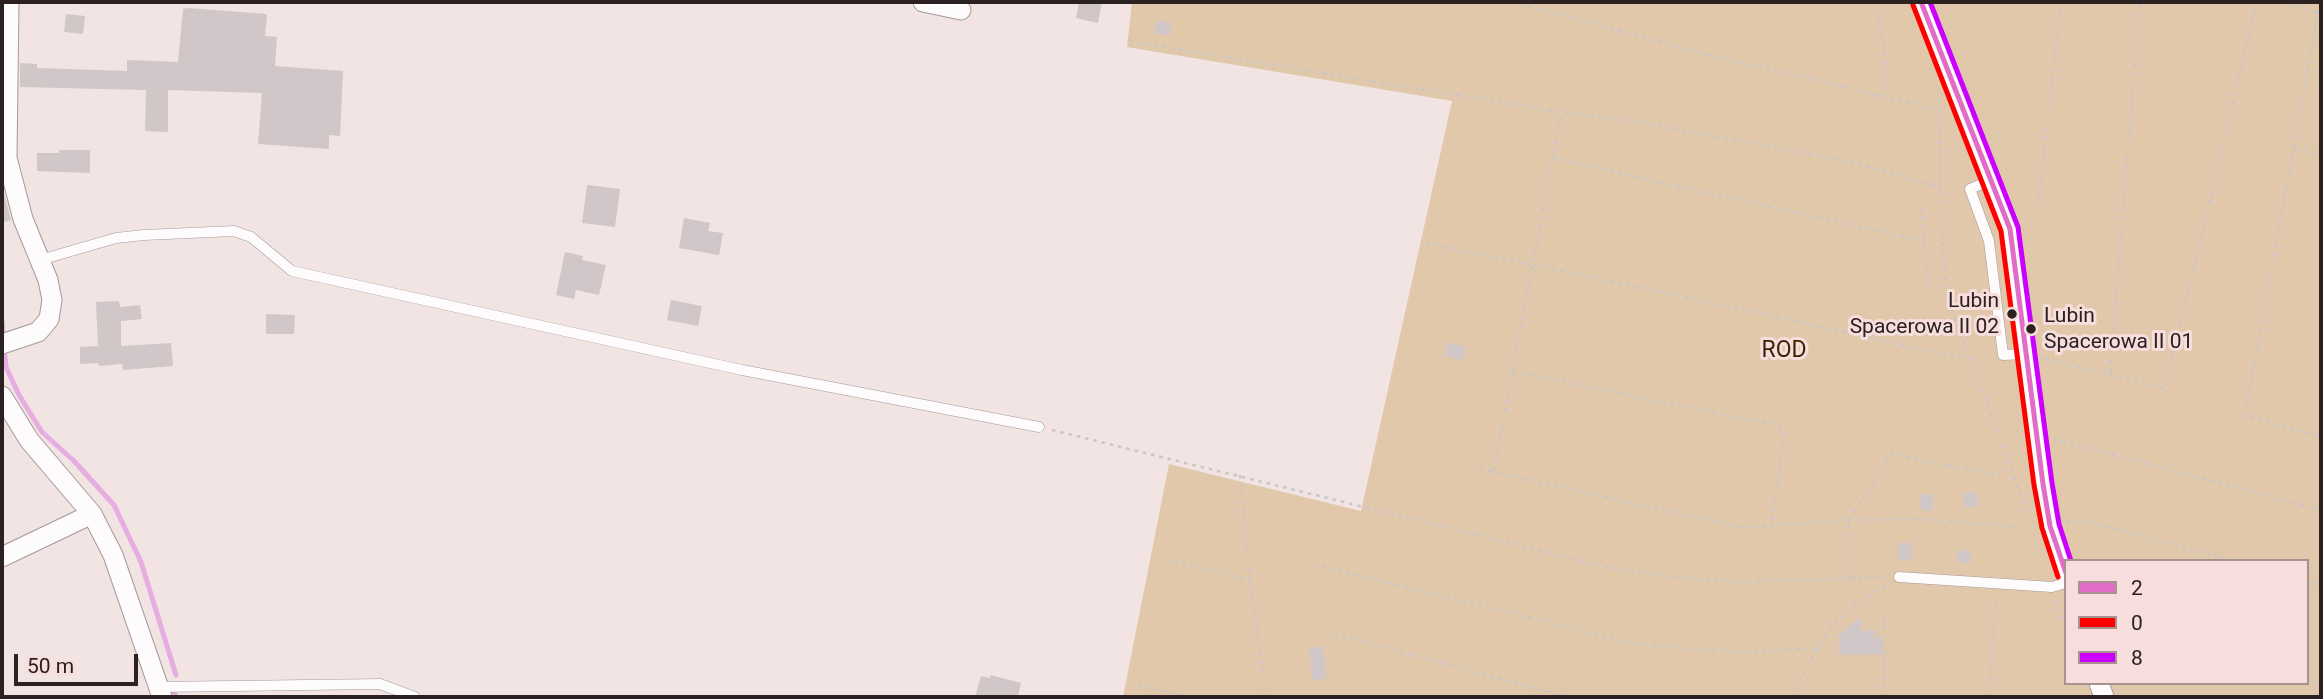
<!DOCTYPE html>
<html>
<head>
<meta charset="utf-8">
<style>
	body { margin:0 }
	#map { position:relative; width:2323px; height:699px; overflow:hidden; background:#f1e4e3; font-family:Roboto,sans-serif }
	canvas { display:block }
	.frame { position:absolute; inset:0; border:4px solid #2a2120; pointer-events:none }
	.legend { position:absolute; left:2064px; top:559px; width:245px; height:126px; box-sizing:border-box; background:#f7dedd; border:2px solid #a59291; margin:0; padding:9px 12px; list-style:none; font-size:21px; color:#2a2120 }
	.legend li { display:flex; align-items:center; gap:14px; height:35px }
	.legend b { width:35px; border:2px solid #a59291 }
	.scale { position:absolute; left:14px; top:654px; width:124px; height:32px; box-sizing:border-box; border:4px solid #2a2120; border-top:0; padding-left:9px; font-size:21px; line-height:24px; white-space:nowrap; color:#2a2120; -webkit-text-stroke:5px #f7dedd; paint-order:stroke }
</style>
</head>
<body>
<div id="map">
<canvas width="2323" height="699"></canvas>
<div class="frame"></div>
<ul class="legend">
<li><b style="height:9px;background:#e26dc6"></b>2</li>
<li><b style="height:9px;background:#f00"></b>0</li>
<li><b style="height:9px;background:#c0f"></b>8</li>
</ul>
<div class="scale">50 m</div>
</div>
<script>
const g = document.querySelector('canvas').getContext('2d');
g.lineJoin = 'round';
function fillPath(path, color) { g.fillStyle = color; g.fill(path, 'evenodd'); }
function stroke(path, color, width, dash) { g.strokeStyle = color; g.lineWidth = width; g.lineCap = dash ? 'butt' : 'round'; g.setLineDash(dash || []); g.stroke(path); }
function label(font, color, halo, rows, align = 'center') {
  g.font = font + ' Roboto,sans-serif'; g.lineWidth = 6; g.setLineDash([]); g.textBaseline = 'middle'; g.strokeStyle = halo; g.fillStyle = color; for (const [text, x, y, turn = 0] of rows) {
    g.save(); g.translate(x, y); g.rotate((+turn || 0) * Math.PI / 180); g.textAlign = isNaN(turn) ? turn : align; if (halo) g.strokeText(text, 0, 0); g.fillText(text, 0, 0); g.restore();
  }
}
fillPath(new Path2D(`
	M1132,2H2321V697H1123L1169,464L1361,511L1452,101L1127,47ZM2066,561H2307V683H2066Z`), '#e2c8ab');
stroke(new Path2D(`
	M2,321L3,331
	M4,349L6,367L19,395L42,432L74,461L114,505L141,562L176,675
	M174,692L176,697`), '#e6ade0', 5);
fillPath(new Path2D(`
	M1079,2H1102L1098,23L1076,18Z
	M188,8L267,14L265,36L277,37L275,66L343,71L340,136L329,135V149L258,144L262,93L168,90V132L145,131L146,90L20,87V63L37,64V68L127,71V60L178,62L183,9Z
	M66,14L85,16L83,34L64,32Z
	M1156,21L1171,22L1170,35L1154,34Z
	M59,150H90V173L37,171V153H59Z
	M587,185L620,189L615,227L582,223Z
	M2,186L11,220L2,223Z
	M684,218L710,223L708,231L723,233L719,255L679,248Z
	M565,252L583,256L582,260L606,265L599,295L576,290L574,299L556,295Z
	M671,300L702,306L698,326L667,320Z
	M119,301L120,307L140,305L142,319L121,321V346L171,343L173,366L123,370L122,364L99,366L98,363L80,364V347L98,346L96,302Z
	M266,314L295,315L294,334H266Z
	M1449,342L1466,348L1461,361L1444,355Z
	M1977,492L1978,506L1964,507L1963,493Z
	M1920,494L1934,495L1932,511L1919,509Z
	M1898,543H1911V560L1898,561Z
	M1958,550L1971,551L1970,563H1957Z
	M1861,617V631L1875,630V638L1882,637L1883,654L1839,655V634Z
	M1323,646L1326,679L1312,680L1309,648Z
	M990,675L1021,683L1018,697H975L981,676L990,678Z`), '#d1c6c8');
const lane = new Path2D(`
	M1991,180L1970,189L1989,241L2003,355L2026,354
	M40,260L116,238L144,235L234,231L251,237L292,271L742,370L1039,427
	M1899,577L2052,587L2066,583
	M158,687L380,684L415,697`);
const street = new Path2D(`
	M923,2L961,10
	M1921,2L2010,229L2043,484L2050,526L2066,574
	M2,344L38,332L49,319L52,300L48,280L23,219L7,158L9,2
	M2,396L29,440L92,514L113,555L162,697
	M2,557L92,514
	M2099,683L2104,697`);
stroke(lane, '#a49a99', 11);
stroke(street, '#a49a99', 21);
stroke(new Path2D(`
	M1511,2L1711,55L1940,110
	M1876,2L1886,62L1885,97
	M2281,2L2321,14
	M2320,2L2245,415L2321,437
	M1129,41L1561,112L1645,123L1856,163L1941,188
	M1938,98L1943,253L1947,297L2029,517
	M2294,148L2321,155
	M1552,158L1924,241
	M1920,199L1929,290
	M2038,207L2061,2
	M1427,243L1658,291L1951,356L1967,357
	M2044,358L2165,388L2257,2
	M1512,371L1775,425L1784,431L1772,525
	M2110,372L2140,2
	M1052,430L1619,570L1682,578L1741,582L1885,577
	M2054,439L2321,510
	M1480,469L1743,528L1849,520L1922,519L2018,527
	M1494,470L1561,112
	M1240,475L1250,580L1266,697
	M2067,522L2080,519L2234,561
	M1174,561L1250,580
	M1322,566L1632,643L1700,650L1752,652L1817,648
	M1849,579V520L1891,454L2000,475
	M2307,581L2321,584
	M2056,600L2066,630
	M1326,632L1569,697
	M2307,680L2321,684
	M1139,685L1189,697
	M1792,697C1808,665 1824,630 1853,607C1864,598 1878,591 1890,583
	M1884,697V614
	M1989,697L1996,596`), '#c9c6c5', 2.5, [3.5, 5]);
stroke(lane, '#fdfbfb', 10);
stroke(street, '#fdfbfb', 19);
stroke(new Path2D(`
	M1921,2L2010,229L2043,484L2050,526L2066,573`), '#e26dc6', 5);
stroke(new Path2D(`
	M1913,5L2001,231L2034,485L2042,528L2058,577`), '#f00', 5);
stroke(new Path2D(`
	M1930,2L2018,227L2052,483L2059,524L2071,561`), '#c0f', 5);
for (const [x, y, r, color] of [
	[2012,314,6,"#2a2120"],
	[2031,329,6,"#2a2120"]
]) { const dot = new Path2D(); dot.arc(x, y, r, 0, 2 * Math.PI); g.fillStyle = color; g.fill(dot); stroke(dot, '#f7dedd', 2.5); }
label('21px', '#2a2120', '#f7dedd', [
	["Lubin",1999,302],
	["Spacerowa II 02",1999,328],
	["Lubin",2044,317,"left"],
	["Spacerowa II 01",2044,343,"left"]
], 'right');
label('23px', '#3c2400', '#f7dedd', [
	["ROD",1784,351]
]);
</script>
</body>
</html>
